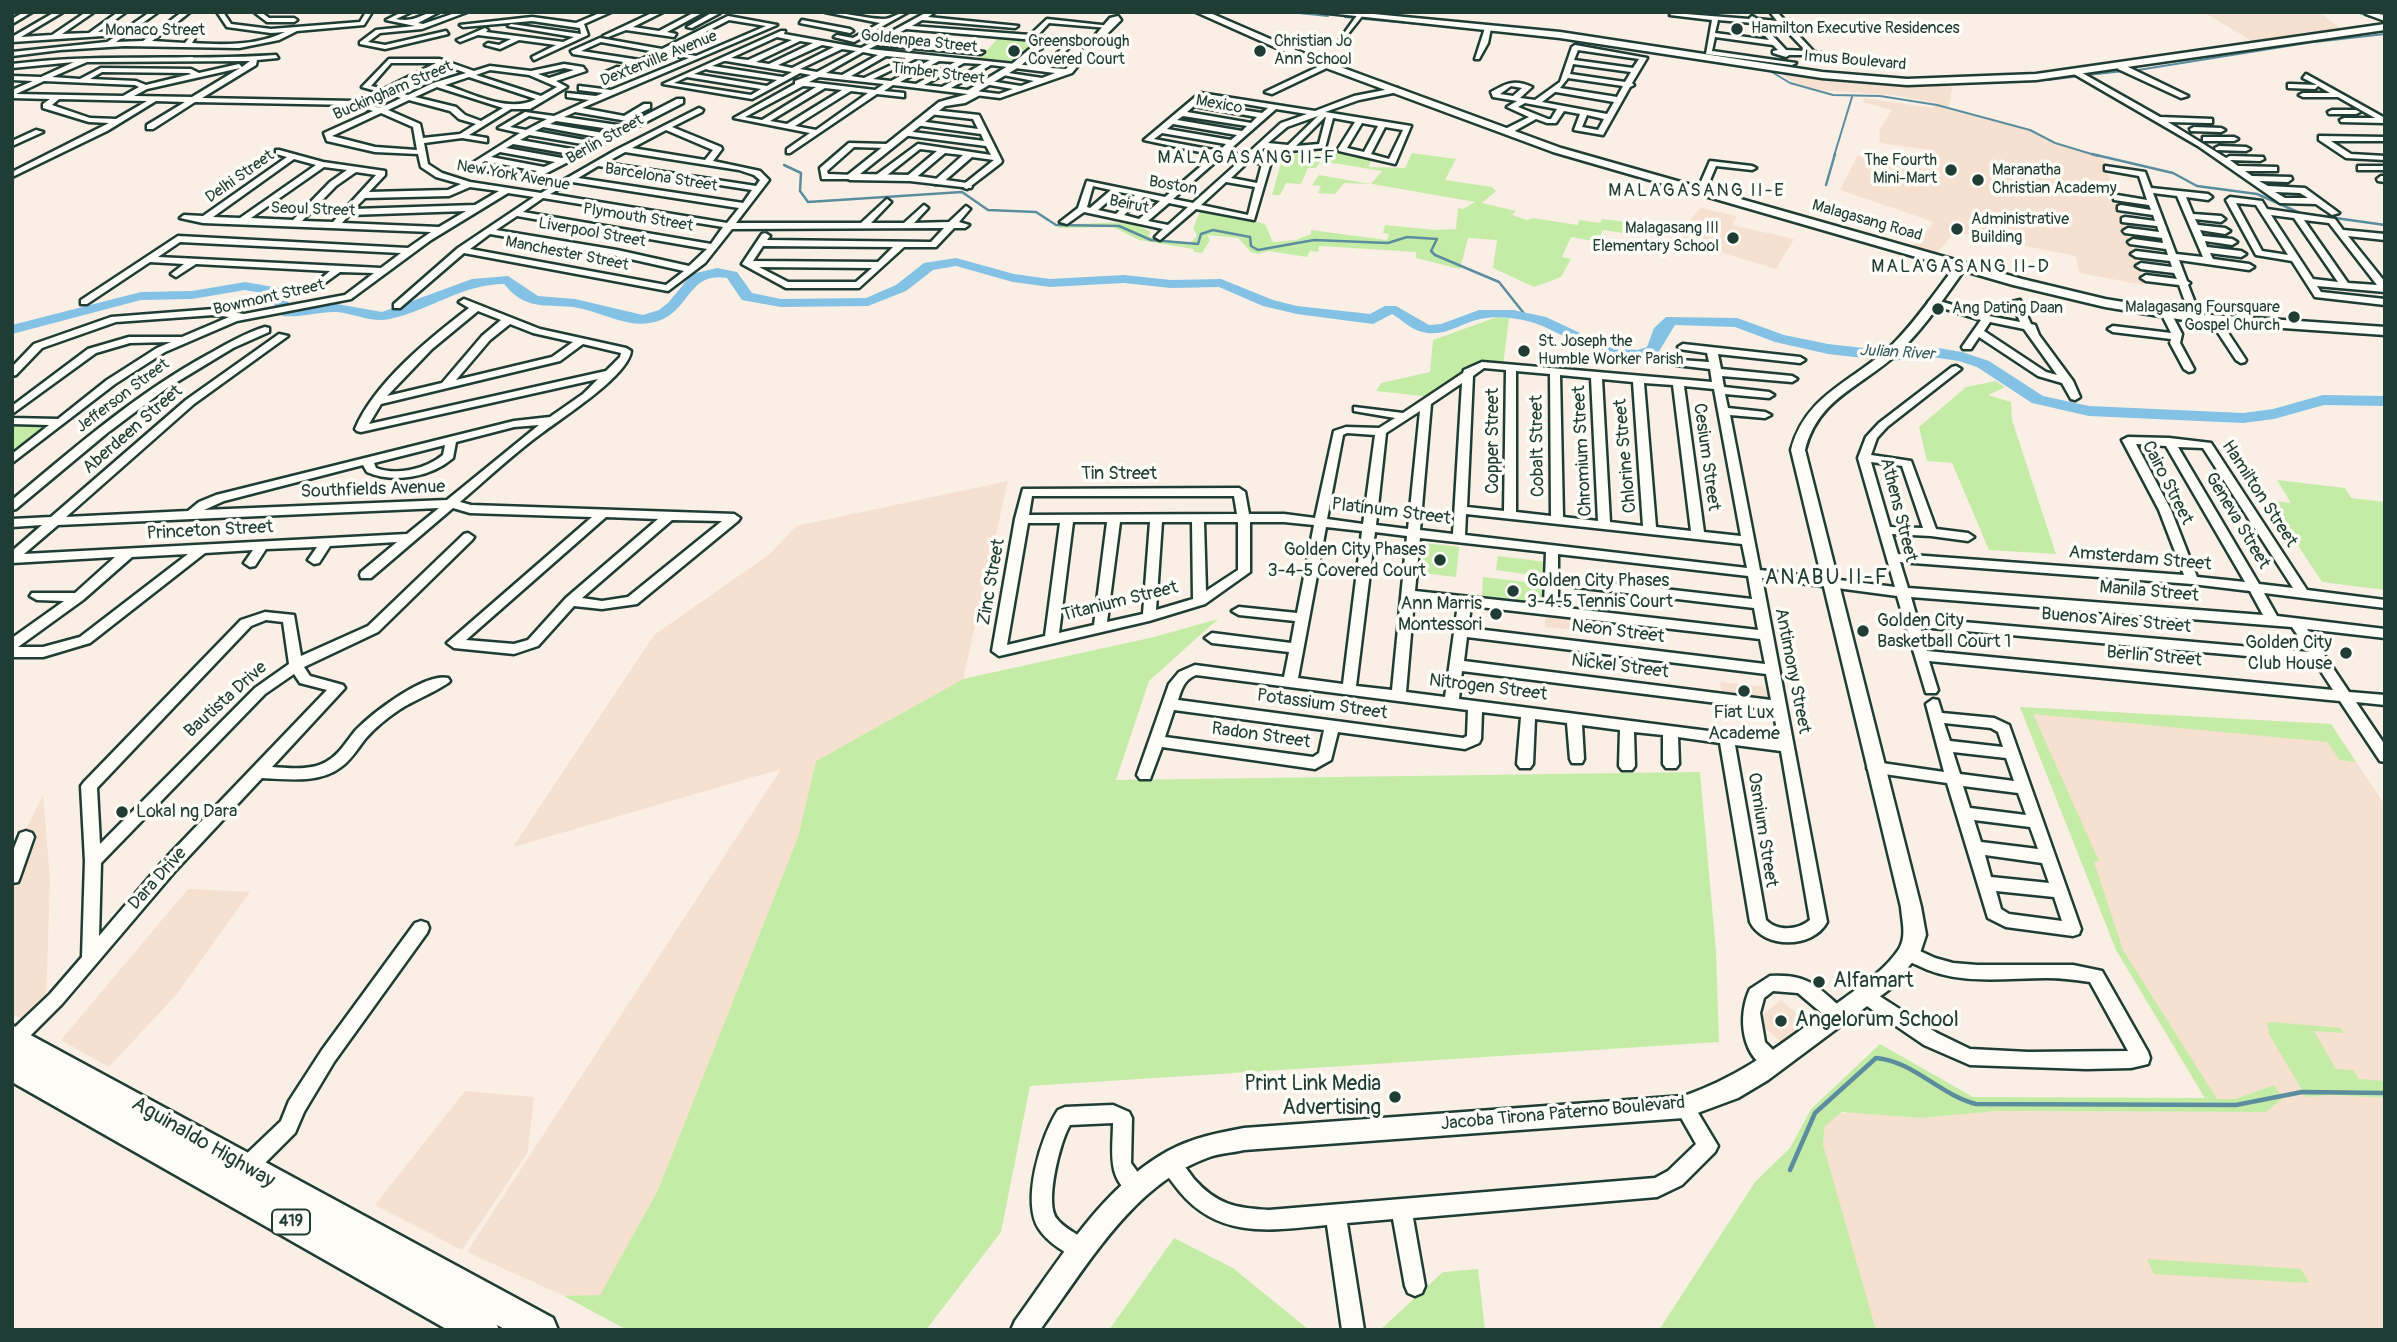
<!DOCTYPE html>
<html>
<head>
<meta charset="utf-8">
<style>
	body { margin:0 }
	#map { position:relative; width:2397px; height:1342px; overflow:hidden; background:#faefe5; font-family:Pangolin,sans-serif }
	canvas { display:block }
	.frame { position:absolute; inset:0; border:14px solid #1f3d34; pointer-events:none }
</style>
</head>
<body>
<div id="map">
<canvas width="2397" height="1342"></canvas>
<div class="frame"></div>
</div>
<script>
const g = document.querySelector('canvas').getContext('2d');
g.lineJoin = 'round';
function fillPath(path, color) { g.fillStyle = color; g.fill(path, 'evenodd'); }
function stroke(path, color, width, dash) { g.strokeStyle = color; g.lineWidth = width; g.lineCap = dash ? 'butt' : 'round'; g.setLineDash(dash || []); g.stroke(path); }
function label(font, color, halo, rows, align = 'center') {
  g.font = font + ' Pangolin,sans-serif'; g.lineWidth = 7; g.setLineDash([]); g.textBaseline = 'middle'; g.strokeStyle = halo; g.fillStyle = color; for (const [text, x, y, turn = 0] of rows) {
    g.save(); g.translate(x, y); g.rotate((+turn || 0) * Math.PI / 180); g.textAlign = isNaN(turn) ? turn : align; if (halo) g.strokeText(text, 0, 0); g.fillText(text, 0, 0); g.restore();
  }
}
fillPath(new Path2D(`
	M2203,12H2319L2341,29L2259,45Z
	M1776,70L1888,83L1953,85L1948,109L2028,130L2053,144L2103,158L2144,285L2079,273L2076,256L1955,232L1936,254L1912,247L1934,222L1840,190L1858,155L1925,169L1924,149L1880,143L1879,131L1892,110L1863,102L1864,98L1933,108L1935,103L1894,95L1818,90L1794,83Z
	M1701,208L1737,216L1732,225L1794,239L1776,269L1673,238Z
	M1008,481L963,679L816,761L798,837L658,1190L600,1296H564L467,1252L781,769L513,847L654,635L770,554L796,526Z
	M1545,613L1585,617L1586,631L1545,627Z
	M1720,682L1767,687L1769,701L1722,695Z
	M2020,707L2331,724L2385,805V1090L2326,1086L2307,1097L2331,1095L2385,1098V1330H1876L1823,1144L1825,1126L1835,1115L1851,1112L1921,1118L1997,1111L2266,1112L2283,1098L2274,1085L2235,1099H2205L2116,950Z
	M43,795L50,879L46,1001L26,1021L12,1014V857Z
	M188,889L250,892L176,995L109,1067L61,1040Z
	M1781,1000L1806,1022L1781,1042L1756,1020Z
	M465,1091L534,1097L528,1152L462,1250L375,1205Z`), '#f6e0cf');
fillPath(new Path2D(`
	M1001,35L1044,39L1015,64L978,60Z
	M1333,152L1371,160L1369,167L1405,168L1412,153L1456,159L1445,180L1492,187L1496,191L1482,203L1516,211L1512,215L1527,220L1533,218L1578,225L1579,220L1600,223L1602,219L1626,222L1623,233L1603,230L1598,242L1571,237L1562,257L1571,259L1561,277L1534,287L1493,268L1497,240L1468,238L1460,269L1416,258V252L1319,246L1318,252L1310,251L1307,257L1269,251L1258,254L1251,252L1238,238L1207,235L1210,240L1202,253L1194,252L1193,249L1139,240L1113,227L1058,228L1061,224C1091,226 1124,216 1151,232L1148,236L1153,238L1190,243L1197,236L1193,228L1202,207L1265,224L1273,242L1296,240L1311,234V230L1387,240L1389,234L1383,233L1385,225L1436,230L1456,229L1458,208L1463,209L1475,202L1372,184L1344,183L1335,194L1318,193L1321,186L1312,185L1319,175L1371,184L1382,171L1321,161L1316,168H1308L1301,184L1286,183L1280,195H1272L1281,163L1289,154Z
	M1497,317L1509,318L1503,366L1490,364L1432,397L1376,391L1381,383L1430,372L1433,340Z
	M1996,381L2005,387L1988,395L2011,402L2012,420L2056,554L1989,550L1952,463L1927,461L1919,427L1966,387Z
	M12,424H53L12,456Z
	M2277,480L2345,488L2351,498L2385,502V590L2322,582L2268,500L2291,503Z
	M1425,543L1459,547L1456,577L1421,573Z
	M1498,556L1546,562V577L1496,570Z
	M1483,577L1544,584V605L1482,597Z
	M1218,619L1149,681L1116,780L1700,772L1716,951L1719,1042L1030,1086L1001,1232L926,1330H627L564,1296L600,1295L658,1190L798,837L816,761L963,679L1154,637Z
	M2020,707L2331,724L2356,762L2340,760L2327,742L2033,714L2099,861L2094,862L2123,950L2217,1099H2235L2274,1085L2283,1098L2266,1112L1997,1111L1921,1118L1842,1112L1825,1126L1823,1144L1876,1330H1659L1755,1182L1790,1148L1811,1109L1880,1044L1973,1097L2205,1098L2116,950Z
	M2272,1022L2341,1028L2344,1033L2314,1031L2336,1069L2353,1070L2359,1079L2385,1081V1098L2331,1095L2306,1097L2269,1034L2267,1023Z
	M1174,1238L1233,1268L1309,1330H1109Z
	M2147,1259L2301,1269L2309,1283L2154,1274Z
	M1478,1269L1485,1330H1380L1443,1272Z`), '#c5eca7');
stroke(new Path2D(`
	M1289,12L1328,16
	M2357,12L2370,17
	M1345,17L1355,18
	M1364,19L1486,30
	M1540,36L1737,65
	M2315,42L2385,34
	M1767,69L1790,83L1833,95L1880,96L1937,105L2030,130L2055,143L2098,156
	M2132,71L2313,42
	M2088,75L2124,71
	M2048,80L2080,76
	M1951,84L2039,81
	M1834,156L1852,97`), '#5b8d9e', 2);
stroke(new Path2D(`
	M2092,154L2173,173L2197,186L2257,194L2300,213L2385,225
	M784,165L801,173L800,191L808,202L962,192L988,210L1036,212L1056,225L1119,226L1151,240L1198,244L1201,234L1213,230L1250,237L1251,246L1258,250L1314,240L1388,243L1407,237L1437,239L1431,251L1435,255L1499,282L1526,316
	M1826,185L1835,154`), '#5b8d9e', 2.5);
stroke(new Path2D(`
	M1790,1170L1815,1113L1876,1058C1913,1061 1940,1095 1976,1104L2236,1105L2302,1092L2385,1093`), '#5b8d9e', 4.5);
fillPath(new Path2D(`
	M956,258L1014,274L1050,279L1124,275L1171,280L1221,279L1273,300L1297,306L1370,314L1385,306H1396L1429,325L1441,324L1479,310H1513L1546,317L1612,348L1637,350L1647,347L1654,328L1666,317L1737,318L1784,335L1828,344L1890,351L1932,347L1962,352L1989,361L2043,396L2089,406L2243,413L2273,409L2323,395L2385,396V406L2324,405L2274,419L2243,423L2089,416L2032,403L1977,367L1959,361L1932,357L1890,361L1828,354L1775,342L1735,327L1675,325L1658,353C1611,379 1566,328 1523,320C1509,317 1494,316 1480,319C1458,324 1443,339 1419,331C1409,328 1401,319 1392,314L1373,324L1297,314L1263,306L1219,287L1171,288L1124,283L1050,287L1013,282L956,266L933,270L906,291L868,306L781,307L747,301L742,300L727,278C688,271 690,311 658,321C629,331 602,311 573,307C557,305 541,308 525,301C516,297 510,291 504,284C463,284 430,310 390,319C371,323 356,314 337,312C319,311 301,318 283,316L276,312L273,295L245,290L192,299L141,300L12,334V325L141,292L192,291L245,282L285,289L290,308L337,304L382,312L472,279L508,276L538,296L575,299L643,315L659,310L668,303L692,274L717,268L737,272L752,293L781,299L866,298L896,285L924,263Z`), '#83c2e4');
const minor = new Path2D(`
	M24,12H32L12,24V19Z
	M55,12H63L21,37L52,35L86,12H94L62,34L89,33L118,12H126L98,32L124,30L150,12H158L116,42L143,41L182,12H190L175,24L188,28L195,38L192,43C223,45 256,46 285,32L271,33L227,27L217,12H223L231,24L271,29L360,22L366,12H372L364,25L297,31L279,40L239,48L125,46L60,50L12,56V52L107,42L118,35L12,42V37ZM171,27L181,30L189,38L185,43L152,41Z
	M254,12H261L269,18H294L297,20L294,22H267Z
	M402,12H411L396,19C418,23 420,12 439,12L418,23L423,24L458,12H467L422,29L380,33L368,42L385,45L446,31L448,34L385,49L360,44V42L376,30L415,26L386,20Z
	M602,12H611L584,24L588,35L534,60L532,57L556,45L519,40L500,49L485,45L488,43L499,45L511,39L478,35L460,42L457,40L485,28L488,30L486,32L563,42L574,37L508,26L511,24L581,34L580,28L532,21L463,27L460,25L532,17L576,23Z
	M654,12H663L633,27L659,31L695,12L702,13L667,32L676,34L674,37L626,30L608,37L603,36Z
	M713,12L720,13L692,28L687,27Z
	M825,12C844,12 862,18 882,19C891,20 898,12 908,12L854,42L834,37L837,35L853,38L880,23Z
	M927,12H935L928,17L1018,26L1015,28L922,20L912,26L1030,35L1047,19L1111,26L1108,28L1049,23L1037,36L1049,38L1047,41L906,29L883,42L984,52L981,54L877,45L869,49L1044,67L1070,40H1074V42L1050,68L1066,69L1092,41L1097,42L1072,73L1000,98L893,85L884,91L904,93V97L877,94L790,153H787V149L810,133L734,118L795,84V81L811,75L800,73L752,99L663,84L781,31H785L784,34L861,48ZM777,37L792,40L748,60L731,58ZM800,41L813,43L769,64L756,62ZM822,45L834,47L792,68L778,65ZM842,49L856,51L817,72L800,69ZM863,52L878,55L842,75L826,73ZM886,56L906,58L864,78L851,76ZM915,59L930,60L891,81L873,79ZM724,61H726L792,72L783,77L712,66ZM939,61L955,62L916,84L900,82ZM964,63L982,64L942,87L924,85ZM991,65L1055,73L1042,78L1002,72L998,74L1034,81L1021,86L984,80V84L1013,89L999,94L951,88ZM706,69L709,70L777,80L767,86L694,74ZM687,77L761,89L751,95L674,83ZM819,77L884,84L875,90L809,82ZM803,86L816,87L762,120L745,117ZM825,88L842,90L787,124L770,121ZM851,91L868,93L816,130L795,126Z
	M1770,12H1777L1814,52L1821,53V55H1789L1786,57L1773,53V51L1778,50L1773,45L1715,37L1712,51L1796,63L1792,65L1706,54L1712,20L1670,15L1673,13L1749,19L1752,16L1757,19L1777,21ZM1718,20L1753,23L1769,40L1715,33ZM1761,23L1781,25L1806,51L1786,50Z
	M1358,14L1363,15L1344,39H1340Z
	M728,16L777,25L582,108L624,116L644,104H650V108L632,117L640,118L677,99H683V103L533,180L466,167L520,133L498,128L525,112L554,116L589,100L567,97V93L596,96L603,93L579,90V86L611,90L689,58L663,54L648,62L653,64L649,66L573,54L571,51L600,38L662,49ZM729,20L766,26L696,56L669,51ZM601,42L656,52L640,60L581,51ZM575,112L633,122L624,126L564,117ZM529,116L547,119L526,130L510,127ZM556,121L617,130L609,134L550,124ZM543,127L602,138L595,142L535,131ZM529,135L588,145L577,150L520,140ZM513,144L570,154L562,158L506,148ZM500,152L555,162L544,167L491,157ZM485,161L537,171L529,175L477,166Z
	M802,20L850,29L853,31L850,33L800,23Z
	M1488,26L1491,28L1488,43L1479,59H1475L1485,28Z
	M1575,45L1647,58L1632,83L1634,85L1630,87L1603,135L1574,130L1580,114L1564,111L1556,123H1547L1536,119L1511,133H1505V129L1529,117L1507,107L1517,101L1493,97L1491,92C1507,83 1514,79 1532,87L1520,98L1535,100L1560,82L1572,47ZM1578,50L1639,59L1633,68L1574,60ZM1573,64L1631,72L1625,82L1570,74ZM1568,78L1623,86L1617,97L1560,88ZM1511,86L1522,88L1513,96L1500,94ZM1555,92H1556L1614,102L1607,114L1542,102ZM1525,103L1557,109L1551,119H1548L1518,107ZM1587,115L1604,119L1598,130L1582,127Z
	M276,55L278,58L257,60L256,65L202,98L354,101L380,108L401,98L362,87L389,59H440L474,71L490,66L531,71L564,64L583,67L586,71L556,81L567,87L530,109H511L469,135L487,138V142L462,138L424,143L428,164L442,173L470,182L541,193L616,150L699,108L703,110L702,112L672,127L721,147L722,149L713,161L760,171L769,180L736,223H861L887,199L891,202L871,223H904L924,205L928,208L914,223L949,222L966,206L970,209L959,222L969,225L965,228H954L936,247H904L859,288H786L742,264L762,234L765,233L770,236L767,240L931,242L944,228L732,229L705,263L668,291L464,253L400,308H394V304L458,248L534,197L508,193L431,240L351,299L237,321L165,352L115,384L12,463V454L49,425L12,424V418L58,419L107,380L157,348L171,342L130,343L96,353L12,414V406L88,349L129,337H182L229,317L214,315L116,322L42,348L16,375L12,376V367L34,344L111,317L214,309L244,314L345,295L374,273L340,272L322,285L317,282L330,271L196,264L176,277L171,274L184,264L150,262L87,304H81V300L178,236L408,248L431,232L203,223L180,218L184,215L203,216L287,157L276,154V150H279L323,162L385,171V175L369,192L448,190L461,184L436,177L421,167L418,154L375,152L327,141L324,133L373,111L354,105L195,102L153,129H147V125L185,102L156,101L107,131L12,177V172L109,123L89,122L43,108V104L50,99L12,98V90L33,81L12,80V76L41,77L74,62L12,68V64C100,53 188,61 276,55ZM250,61L242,67L239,64L199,73L191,69L101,68L80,79L52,77L87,62ZM391,63H436L384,89L371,86ZM444,65L466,73L433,83L408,95L391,91ZM240,68L192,97L134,96L147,89ZM564,68L574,70L549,78L538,74ZM490,70L529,75L557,87L541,96L476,75ZM102,72L189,73L191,74L146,85L136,81L90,79ZM469,77L536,99C509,114 472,93 445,85ZM44,81L135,85L139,87L123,96L16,94ZM437,87L503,108L481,121L465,115L456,107L415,97ZM59,99L147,101L116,119L90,118L52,105ZM409,100L450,111L459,119L476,124L460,134L423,138L420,124L388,110ZM381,113L413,127L417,150L375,147L332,136ZM666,130L713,150L705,160L632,148ZM625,152L739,170L754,175L760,180L756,186L605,163ZM294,159L316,165L240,218L213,217ZM598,166L752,190L743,203L578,178ZM324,167L347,170L330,182L293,220L251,218ZM356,172L376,175L333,222L302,221L336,186ZM572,182L739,208L727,223L550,194ZM470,187L499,191L475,205L354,209L365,198L449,196ZM543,198L723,227L711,244L523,212ZM466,211L439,227L342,223L349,215ZM517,216L707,249L689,266L617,250L496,230ZM490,234L617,256L684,271L666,285L470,249ZM180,242L401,253L381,268L158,257ZM763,246L893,247L878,262L753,261ZM759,267L872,268L856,282H788Z
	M1326,63L1333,65L1272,94L1265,92Z
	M2118,65H2124L2188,96L2181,98L2118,69Z
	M617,67L638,70L634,72L618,71L605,76L601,74Z
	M2077,70L2160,117L2212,119V123H2209L2168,122L2226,158L2230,156L2263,157L2264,159L2260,161L2230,160L2238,166L2277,167V171H2245L2252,176L2291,177L2292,179L2288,182L2259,181L2268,186L2305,188L2339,213L2332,215L2316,204L2280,203L2198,146L2074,74ZM2275,192L2300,193L2308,198H2285Z
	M2306,74L2385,118V123L2341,122L2340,120L2344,118H2375L2338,97H2303L2299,95L2303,93H2330L2318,86L2315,89L2288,88V84H2291L2317,85L2303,78Z
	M1395,88H1398V92L1359,100L1325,112L1411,126L1395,164L1339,151L1338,149L1355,122L1333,118L1325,148L1289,151L1264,148L1253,157L1271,162L1254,220L1196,209L1160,240L1155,237L1163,229L1084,212L1067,224L1060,222L1078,208L1087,181L1165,197L1214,155L1144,140L1200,93L1315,111L1354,96ZM1205,97L1268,108L1262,113L1198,103ZM1194,106L1257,117L1251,123L1187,112ZM1276,109L1307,114L1281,123L1245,156L1227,152ZM1183,116L1247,126L1242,131L1177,120ZM1318,116L1288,145L1268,143L1287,127ZM1326,117L1319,144L1296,146L1325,117ZM1362,123L1378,126L1364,152L1347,148ZM1173,124L1237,135L1231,140L1167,129ZM1385,127L1403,130L1389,159L1371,154ZM1162,133L1226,144L1219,151L1154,139ZM1222,156L1241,160L1193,203L1173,199ZM1249,161L1262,164L1257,183L1231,178ZM1226,182L1255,187L1248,215L1201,205ZM1093,186L1111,190L1090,208L1087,207ZM1119,192L1135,195L1116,214L1098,210ZM1144,197L1160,201L1139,219L1124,215ZM1169,203L1188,207L1168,225L1148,221Z
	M932,110L979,115L1002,161L1001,163L967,189L964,188V184L994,160L972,157L941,184H935V180L963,155L945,153L913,180H907V176L937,151L920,149L882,179H876V175L918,144L991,155L986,146L902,135L901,133L905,131L984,141L981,134L915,125V121H918L978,129L973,119L929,114V110Z
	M2332,110H2356L2360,112L2356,114H2329L2328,112Z
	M2194,127L2221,128L2225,130L2221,132L2191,131L2190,129Z
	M36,130L43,132L12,146V141Z
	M2319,136L2385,137V141H2331L2351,154L2385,156V160L2346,158L2319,140Z
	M2206,137H2234L2238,139L2234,141H2203V137Z
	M849,143L887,144L891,146L887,148L854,147L827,171L828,174L853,175V179H822L820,168Z
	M2219,146L2246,147L2250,149L2246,151L2216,150L2215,148Z
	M1710,161L1752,166L1756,168L1752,170L1716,166L1708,185L1701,193H1695L1694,191L1700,184Z
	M2105,166L2145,172L2151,188L2208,194L2212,197L2208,200L2186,197L2193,214L2221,216L2225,219L2221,222L2195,219L2198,225L2225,228L2230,231L2225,234L2200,230L2203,236L2232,239L2237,242L2232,245L2205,241L2207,247L2241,251L2246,254L2241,257L2210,253L2213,259L2249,264L2254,267L2249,270L2179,260L2187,281L2190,283L2188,285L2201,318L2200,320L2191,318L2179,285L2146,281L2141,278L2146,275L2177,279L2174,273L2141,269L2136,266L2141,263L2172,267L2170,261L2136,257L2131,254L2136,251L2168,255L2166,249L2130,244L2128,242L2133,239L2163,243L2162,238L2125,233L2123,231L2128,228L2159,232L2157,226L2122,222V218L2125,217L2155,221L2153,215L2118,210V206L2121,205L2151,210L2149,205L2114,200V196L2117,195L2147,200L2139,176L2105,170ZM2153,193L2177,196L2203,257L2176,254Z
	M2358,166H2385V170H2358Z
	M2381,176H2385V182L2378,181L2377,179Z
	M2230,197L2262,201L2267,209L2335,219L2343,230L2385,234V240L2348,236L2385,282V292L2317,286L2321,292L2385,299V305L2315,297L2292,261L2256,255L2226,200ZM2236,203L2256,205L2288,255L2262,251ZM2271,215L2294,218L2338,282L2313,279ZM2304,220L2329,223L2377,285L2348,283Z
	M464,299L540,329L626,348L631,351C628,376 563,417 542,433C513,454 487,479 460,502L471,505L734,514L740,518L738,521L637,604L602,609L574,606L538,646L514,654L454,648L447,643L592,517L470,513L453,508L371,578H361L360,575L361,572L397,542L330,546L319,563L314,564L308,560L317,547L266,549L255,566L250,567L244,563L253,550L205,553L90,643L43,657H12V638L64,601L37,600L30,596L32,593H75L115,557L12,563V551L42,525L12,527V519L51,517L186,400L279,334L288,336L194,404L66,517L188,511L199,502L216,495L514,421L550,417L583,394L598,379L361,432L357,431L355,429C375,382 430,338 469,308L459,302ZM478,311L501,320L482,336L442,383L387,396L432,349ZM510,324L533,333L573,342L552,357L456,380L490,340ZM583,344L621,353L620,357L606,371L369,424L381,404L560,361ZM539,425L447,500L204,510L224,501L363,465L367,472C394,484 431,477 453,458L456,442L514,427ZM445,445L443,455C426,469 397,476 376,468L374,463ZM439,508L407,534L24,554L58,525ZM606,517L658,519L566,598L528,640L514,644L466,640ZM672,520L722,521L628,597L602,601L582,598ZM188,554L80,637L43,647H18L83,600L132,557Z
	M1933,299L1989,316L2020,322L2012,302L2020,300L2031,324L2035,325L2039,335L2073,381L2080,397L2075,400L2071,399L2062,383L2038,376L1979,337L1971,349H1963L1962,347L1981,320L1930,304L1928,302ZM1990,322L2024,329L2057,375L2046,372L1984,331Z
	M2166,310L2171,313L2182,334L2180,343L2194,369L2193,371L2189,372L2184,369L2170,343L2171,339L2113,332L2108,329L2113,326L2171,333L2161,313Z
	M2214,316L2219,319L2246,360L2245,362L2241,363L2236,360L2209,319Z
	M265,327L269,328V332L233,348L167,388L106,434L16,509L12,510V500C74,448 136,394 207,355C225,345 245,333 265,327Z
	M1683,344L1800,357L1805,360L1800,363L1718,354L1721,369L1792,376L1797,379L1792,382L1722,376L1724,387L1769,392L1774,395L1769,398L1725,394L1728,408L1765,412L1771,415L1765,418L1730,415L1760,570L1895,587L1858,458L1866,437L1879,423L1952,367L1956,366L1961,369L1887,427L1877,438L1871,455L1911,461L1936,529L1968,533L1974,537L1968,541L1931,536L1892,534L1898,554L2184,575L2159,510L2122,440L2128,437L2169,438L2211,443L2307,590L2385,600V608L2264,593L2277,616L2385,629V638L2307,629L2349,692L2385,695V705L2356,702L2385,745V762L2380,761L2340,701L1929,661L1938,690L1936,693H1926L1897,596L1762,578L1827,922C1813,949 1763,949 1750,922L1720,743L1678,737L1679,764L1676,768H1666L1663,764V735L1634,732L1635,766L1632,770H1622L1619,766L1620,730L1582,725L1584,759L1582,763H1572L1570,759L1567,723L1535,719L1533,764L1530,768H1520L1517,764L1521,717L1482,712L1481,739L1479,743L1465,749L1338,732L1331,760L1315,769L1162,747L1150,779H1140L1137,775L1169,684L1179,672L1195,665L1284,677L1289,652L1212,643L1205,638L1212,633L1291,643L1295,621L1239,615L1232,611L1239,607L1297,613L1314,525L1284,522H1250V572L1205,604L1149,621L999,656L992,651L1015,519L1023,489L1239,488L1245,492L1249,514H1284L1315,518L1334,431L1346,427L1379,428L1395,418L1354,411V407L1403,413L1463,373L1464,370L1482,362L1712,382L1710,369L1676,365V361L1680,360L1709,362L1707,353L1679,349L1678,347ZM1484,368L1506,370L1504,511L1467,507L1473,376ZM1516,371L1550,374L1551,516L1516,512ZM1560,375L1591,378L1598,521L1563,517ZM1602,379L1633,382L1643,526L1610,522ZM1462,383L1453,534L1420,530L1431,404ZM1644,383L1673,385L1691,531L1656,527ZM1684,386L1714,389L1741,536L1704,532ZM1420,411L1408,529L1376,525L1386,433ZM1347,433L1375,435L1363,524L1327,519L1343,435ZM2136,444L2166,446L2245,582L2197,577L2171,510ZM2178,447L2203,448L2293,588L2259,584ZM1871,462L1902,466L1923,528L1890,527ZM1032,496H1234L1237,514L1029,515ZM1466,514L1742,544L1747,568L1465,535ZM1073,522H1107L1094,625L1059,633ZM1120,522H1150L1143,614L1107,622ZM1162,522H1192L1193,599L1156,610ZM1204,522H1238V570L1206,591ZM1028,523H1060L1045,636L1007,645ZM1326,527L1362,531L1343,684L1298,678ZM1375,532L1407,536L1392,690L1356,686ZM1420,538L1546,552L1544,605L1415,591ZM1558,554L1748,576L1752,599L1558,577ZM1900,562L2192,584L2250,591L2263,615L1908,588ZM1558,585L1754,608L1758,630L1558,607ZM1911,597L2292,627L2309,652L1917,618ZM1414,599L1458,604L1445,697L1406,692ZM1471,606L1760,639L1765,664L1468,628ZM1920,627L2315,662L2333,690L1927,651ZM1467,637L1766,674L1771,700L1464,661ZM1462,671L1773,710L1779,740L1459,699ZM1196,675L1468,710L1467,736L1463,738L1178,700C1182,688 1184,680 1196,675ZM1174,710L1324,730L1319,753L1313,757L1165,737ZM1735,745L1781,751L1810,920C1798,930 1778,932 1766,920Z
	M468,533L474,537L472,540L378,632L304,667L310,676L343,685L345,688L272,767C289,768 310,771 326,762C339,755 346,742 355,731C371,714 425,672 448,678L450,681C444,688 410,702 399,710C387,718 375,728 366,738C358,748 351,760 341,767C319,784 287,779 262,778L176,870L62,1004L18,1048L12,1050V1030L50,994L82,957L85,861L81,786L84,782L241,620L265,612L294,615L301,656L368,626L464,534ZM266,620L283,622L289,664L255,688L100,844L97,788L251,626ZM294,674L300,683L327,690L164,860L99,936L101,863L265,694Z
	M1933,699L1938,700L1942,713L1994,718L2009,725L2081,929L2079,934L2073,936L2006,927L1988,918L1947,783L1870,772L1867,768L1870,764L1875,762L1944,772L1926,704ZM1944,723L1991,728L1998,732L2003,747L1950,741ZM1953,752L2006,758L2014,781L1960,774ZM1963,786L2018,793L2026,815L1970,808ZM1974,820L2030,827L2038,849L1981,842ZM1985,855L2042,863L2049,883L1991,877ZM1996,891L2054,897L2062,921L2009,914L2001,909Z
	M26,831L32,833L34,837L20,877L18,882L12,883V853L20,833Z
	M421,921L427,923L429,928L427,933L334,1062L304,1112L295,1133L253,1175L246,1177L239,1175L236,1168L239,1161L281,1121L289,1101L322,1050L415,923Z
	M1909,946L1935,958L1953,963L1977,965H2073L2102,971L2148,1052L2150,1058L2148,1064L2131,1068L2086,1069L1970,1065L1924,1045L1858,1000L1855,995L1858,990L1864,987L1870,990L1937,1033L1970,1049L2028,1052L2128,1051L2090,982C2076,980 2062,978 2047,978C2004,978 1957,986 1917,965C1910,962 1904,960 1900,953L1903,948Z
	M1770,976C1809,974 1816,986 1843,1009L1846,1015L1843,1021L1837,1023L1831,1021L1798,993L1773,991L1764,998L1760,1013L1765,1042L1780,1057L1782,1063L1780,1069L1773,1071C1741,1060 1737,1016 1750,989Z
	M1684,1098L1691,1101L1718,1146L1715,1152L1682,1185L1657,1197L1413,1218L1425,1286L1422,1293L1415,1296L1408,1293L1405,1286L1393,1219L1347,1223L1364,1330H1342L1327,1225C1273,1230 1220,1240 1180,1192C1173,1183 1166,1175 1161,1165L1164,1158L1171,1156C1182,1160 1187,1170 1194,1179C1217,1205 1236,1208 1269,1210L1655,1178L1668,1171L1696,1144L1675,1107L1677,1101Z
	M1113,1105L1129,1112L1132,1118L1131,1163L1149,1188L1146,1195L1139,1198C1105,1184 1113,1151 1113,1123L1070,1125C1060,1141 1044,1204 1057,1219C1067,1232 1087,1236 1093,1251L1090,1258L1083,1261C1068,1255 1048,1243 1039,1229C1021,1201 1041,1136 1058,1110L1065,1107Z`);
const tertiary = new Path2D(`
	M1118,16L1121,20L1097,44L1049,42L1019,67L979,91L980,95L965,103L945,106L860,174L910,175L967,183L972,186L971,188L910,181L850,180L845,177L939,102L968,94V90L1013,63L1044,37L1092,39L1110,18Z
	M1957,264L1967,266C1946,295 1926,326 1900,351C1864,386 1818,397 1805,450L1921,907L1926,935L1920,953L1890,989L1768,1080L1738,1098L1684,1118L1244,1150C1232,1153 1219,1153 1207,1158C1132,1185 1085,1269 1040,1330H1011L1015,1321C1058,1262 1102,1187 1168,1151C1192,1138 1217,1133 1244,1128L1684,1096C1746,1074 1782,1043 1835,1005C1856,989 1884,972 1899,949C1907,936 1902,921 1901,907L1791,450C1806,393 1854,382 1893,344C1917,320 1936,291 1957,264Z`);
const secondary = new Path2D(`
	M1196,12H1208L1305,54L1561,148L2022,279L2105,299L2196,314L2385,327V335L2196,322L2105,307L2013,285L1553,152L1299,58Z
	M1319,12H1353L1560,32L1822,72L1907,79L2036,74L2385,24V30L2036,80L1907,85L1822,78L1560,38Z
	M2365,12L2385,15V21L2366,14Z`);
const trunk = new Path2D(`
	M12,1025L553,1318L558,1330H506L497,1325L499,1330H448L12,1082Z`);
stroke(minor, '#1f3d34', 5);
stroke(tertiary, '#1f3d34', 5);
stroke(secondary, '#1f3d34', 5);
stroke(trunk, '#1f3d34', 5);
fillPath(minor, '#fdfcf7');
fillPath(tertiary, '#fdfcf7');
fillPath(secondary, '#fdfcf7');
fillPath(trunk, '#fdfcf7');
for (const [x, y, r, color] of [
	[1737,29,7,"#1f3d34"],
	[1014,51,7,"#1f3d34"],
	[1260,51,7,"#1f3d34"],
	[1951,170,7,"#1f3d34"],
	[1978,180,7,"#1f3d34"],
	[1957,229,7,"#1f3d34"],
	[1733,238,7,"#1f3d34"],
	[1938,309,7,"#1f3d34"],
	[2294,317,7,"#1f3d34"],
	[1524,351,7,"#1f3d34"],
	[1440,560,7,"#1f3d34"],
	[1513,591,7,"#1f3d34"],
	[1496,614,7,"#1f3d34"],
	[1863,631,7,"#1f3d34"],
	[2346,653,7,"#1f3d34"],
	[1744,691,7,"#1f3d34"],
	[122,812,7,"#1f3d34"],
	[1819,982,7,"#1f3d34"],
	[1781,1021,7,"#1f3d34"],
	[1395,1097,7,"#1f3d34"]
]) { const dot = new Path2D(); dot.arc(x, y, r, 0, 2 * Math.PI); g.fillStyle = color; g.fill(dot); stroke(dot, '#fdfcf7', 2.5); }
label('16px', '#1f3d34', '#fdfcf7', [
	["Hamilton Executive Residences",1751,29],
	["Greensborough",1028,42],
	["Covered Court",1028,60],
	["Christian Jo",1274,42],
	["Ann School",1274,60],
	["The Fourth",1937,161,"right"],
	["Mini-Mart",1937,179,"right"],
	["Maranatha",1992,171],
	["Christian Academy",1992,189],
	["Administrative",1971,220],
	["Building",1971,238],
	["Malagasang III",1719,229,"right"],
	["Elementary School",1719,247,"right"],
	["Malagasang Foursquare",2280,308,"right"],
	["Gospel Church",2280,326,"right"],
	["Ang Dating Daan",1952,309],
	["St. Joseph the",1538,342],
	["Humble Worker Parish",1538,360]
], 'left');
label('16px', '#1f3d34', '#fdfcf7', [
	["Monaco Street",155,31],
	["Goldenpea Street",919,42,6],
	["Dexterville Avenue",659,59,-22],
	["Imus Boulevard",1855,61,5],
	["Timber Street",938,74,7],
	["Buckingham Street",393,91,-23],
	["Mexico",1219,105,10],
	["Berlin Street",605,140,-29],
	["New York Avenue",513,176,10],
	["Delhi Street",240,177,-35],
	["Barcelona Street",661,178,9],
	["Boston",1173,186,10],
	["Beirut",1129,205,12],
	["Seoul Street",313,210,2],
	["Plymouth Street",638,218,9],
	["Malagasang Road",1867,221,16],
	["Liverpool Street",592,233,10],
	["Manchester Street",567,254,11],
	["Bowmont Street",269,298,-13],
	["Jefferson Street",123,396,-37]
]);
label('italic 16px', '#385e60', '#fdfcf7', [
	["Julian River",1897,353,3]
]);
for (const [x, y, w] of [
	[291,1222,38]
]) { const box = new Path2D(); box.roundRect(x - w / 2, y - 12.5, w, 25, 5); g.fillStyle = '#fdfcf7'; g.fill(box); stroke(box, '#1f3d34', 2); }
label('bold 16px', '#1f3d34', null, [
	["419",291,1222]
]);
g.letterSpacing = '2px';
label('18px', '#1f3d34', '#fdfcf7', [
	["MALAGASANG II-F",1247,158],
	["MALAGASANG II-E",1697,191],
	["MALAGASANG II-D",1961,267]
]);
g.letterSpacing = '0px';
label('18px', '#1f3d34', '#fdfcf7', [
	["Aberdeen Street",133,430,-41],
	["Copper Street",1493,441,-90],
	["Cobalt Street",1538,446,-91],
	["Chromium Street",1583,451,-93],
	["Chlorine Street",1626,456,-95],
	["Cesium Street",1706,457,82],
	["Tin Street",1119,474],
	["Cairo Street",2167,483,63],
	["Southfields Avenue",373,490,-2],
	["Hamilton Street",2259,494,57],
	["Athens Street",1898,510,76],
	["Platinum Street",1391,512,7],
	["Geneva Street",2237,521,59],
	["Princeton Street",210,531,-3],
	["Amsterdam Street",2140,559,5],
	["Zinc Street",992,582,-80],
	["Manila Street",2149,592,5],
	["Titanium Street",1120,602,-14],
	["Buenos Aires Street",2116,621,5],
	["Neon Street",1618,632,7],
	["Berlin Street",2154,657,5],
	["Nickel Street",1620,667,7],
	["Antimony Street",1792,671,79],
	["Nitrogen Street",1488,688,7],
	["Bautista Drive",226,700,-42],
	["Potassium Street",1322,705,8],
	["Radon Street",1261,736,8],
	["Osmium Street",1762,830,81],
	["Dara Drive",158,879,-48],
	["Jacoba Tirona Paterno Boulevard",1563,1114,-5]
]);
label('18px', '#1f3d34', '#fdfcf7', [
	["Golden City Phases",1426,550],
	["3-4-5 Covered Court",1426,571],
	["Golden City Phases",1527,581,"left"],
	["3-4-5 Tennis Court",1527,602,"left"],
	["Ann Marris",1482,604],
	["Montessori",1482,625],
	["Golden City",1877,621,"left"],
	["Basketball Court 1",1877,642,"left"],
	["Golden City",2332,643],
	["Club House",2332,664],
	["Fiat Lux",1744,713,"center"],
	["Academe",1744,734,"center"],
	["Lokal ng Dara",136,812,"left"]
], 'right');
g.letterSpacing = '2px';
label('21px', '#1f3d34', '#fdfcf7', [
	["ANABU II-F",1827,579]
]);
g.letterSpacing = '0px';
label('21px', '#1f3d34', '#fdfcf7', [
	["Alfamart",1833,982],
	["Angelorum School",1795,1021],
	["Print Link Media",1381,1085,"right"],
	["Advertising",1381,1109,"right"]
], 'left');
label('21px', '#1f3d34', '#fdfcf7', [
	["Aguinaldo Highway",203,1143,30]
]);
</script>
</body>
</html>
